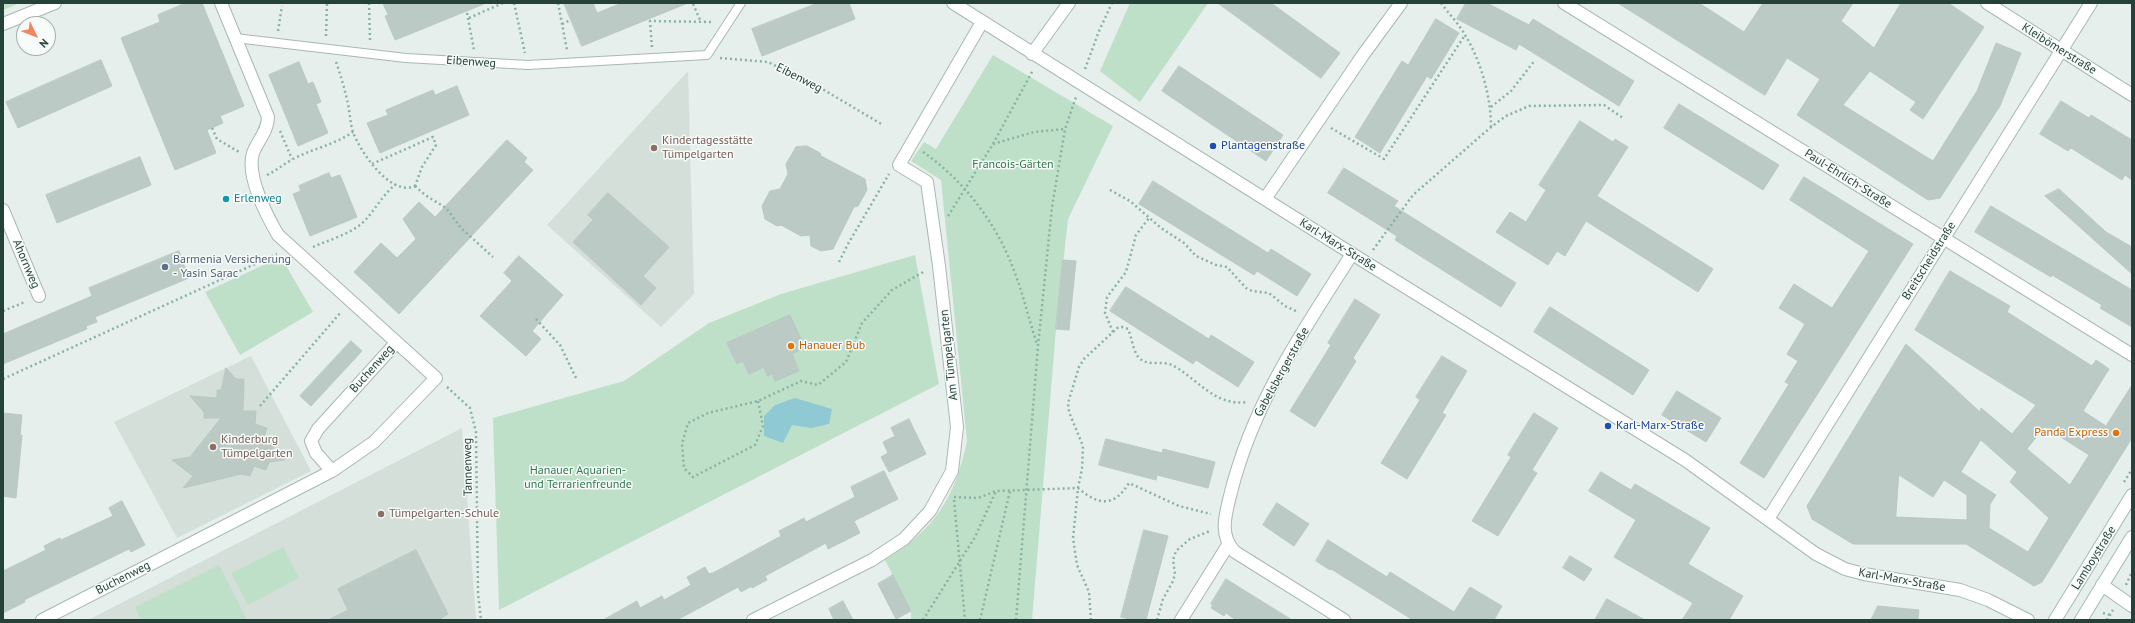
<!DOCTYPE html>
<html>
<head>
<meta charset="utf-8">
<style>
	body { margin:0 }
	#map { position:relative; width:2135px; height:623px; overflow:hidden; background:#e6efeb; font-family:"PT Sans",sans-serif }
	canvas { display:block }
	.frame { position:absolute; inset:0; border:4px solid #24423a; pointer-events:none }
	.north { position:absolute; left:16px; top:16px; width:40px; height:40px; box-sizing:border-box; background:#f7fbf9; border:1px solid #a3b1ad; border-radius:50%; rotate:133deg; font-size:11px; font-weight:700; line-height:16px; text-align:center; color:#24423a }
	.north::after { content:''; display:block; margin:auto; width:14px; height:18px; background:#f4845f; clip-path:polygon(50% 0,100% 100%,50% 72%,0 100%) }
</style>
</head>
<body>
<div id="map">
<canvas width="2135" height="623"></canvas>
<div class="frame"></div>
<div class="north">N</div>
</div>
<script>
const g = document.querySelector('canvas').getContext('2d');
g.lineJoin = 'round';
function fillPath(path, color) { g.fillStyle = color; g.fill(path, 'evenodd'); }
function stroke(path, color, width, dash) { g.strokeStyle = color; g.lineWidth = width; g.lineCap = dash ? 'butt' : 'round'; g.setLineDash(dash || []); g.stroke(path); }
function label(font, color, halo, rows, align = 'center') {
  g.font = font + ' "PT Sans",sans-serif'; g.lineWidth = 3; g.setLineDash([]); g.textBaseline = 'middle'; g.strokeStyle = halo; g.fillStyle = color; for (const [text, x, y, turn = 0] of rows) {
    g.save(); g.translate(x, y); g.rotate((+turn || 0) * Math.PI / 180); g.textAlign = isNaN(turn) ? turn : align; if (halo) g.strokeText(text, 0, 0); g.fillText(text, 0, 0); g.restore();
  }
}
fillPath(new Path2D(`
	M688,71L694,294L661,327L547,225Z
	M251,356L311,471L177,538L114,422Z
	M462,428L476,620H88Z`), '#d4dfda');
fillPath(new Path2D(`
	M3,3H20L3,10Z
	M1130,3H1208L1140,102L1100,71Z
	M993,55L1113,126L1068,219L1056,329L1032,620H911V611L885,560C935,529 955,498 967,441L941,180L911,161L924,142L936,149Z
	M915,255L939,384L499,610L493,418L624,381L709,323L781,294Z
	M281,257L313,312L240,355L205,292Z
	M283,547L299,578L248,605L231,573Z
	M219,565L247,620H141L135,607Z`), '#bfe0c8');
fillPath(new Path2D(`
	M795,398L832,409L829,424L811,428L792,425L783,443L764,436V416L775,405Z`), '#8ec9d4');
const building = new Path2D(`
	M186,3H202L244,106L220,116L223,123L207,130L216,153L175,170L121,38L160,22L158,15Z
	M383,3H484V4L395,40L385,16L388,15Z
	M564,3H593L597,13L622,3H688L582,46Z
	M818,3H849L855,19L762,56L752,29Z
	M1218,3H1271L1340,53L1321,78Z
	M1466,3H1487L1529,25L1533,19L1634,81L1619,106L1519,44L1516,50L1457,19Z
	M1618,3H1699L1744,32L1763,3H1853L1841,21L1874,48L1901,3H1948L1984,27L1923,119L1910,110L1916,102L1870,71L1843,105L1933,161L1977,91L1996,43L2021,53L2000,106L1940,198L1928,200L1797,115L1820,79L1787,58L1765,95Z
	M1436,19L1459,33L1431,79L1427,76L1380,153L1355,137L1402,61L1408,65Z
	M101,60L112,86L18,128L6,102Z
	M299,62L308,84L313,82L321,102L316,104L328,133L298,146L269,75Z
	M1179,66L1283,135L1266,161L1162,91Z
	M457,86L469,115L380,153L367,123L388,115L386,110L433,90L435,95Z
	M2061,101L2089,118L2091,115L2132,140V180L2125,175L2122,180L2071,148L2068,151L2040,134Z
	M1679,104L1779,165L1763,190L1664,128Z
	M1580,121L1613,142L1615,139L1628,147L1597,196L1713,269L1698,292L1586,221L1565,256L1557,251L1548,265L1496,232L1510,212L1526,222L1546,190L1539,185Z
	M507,140L527,158L524,162L533,170L399,314L354,272L381,243L397,258L416,239L403,219L419,202L435,217Z
	M807,146L820,153L821,156L865,179L867,190L858,206L854,207L833,249L821,251L811,246L810,235L801,236L781,225L777,226L765,219L762,206L770,191L780,189L788,174L786,164L796,147Z
	M140,157L151,185L57,223L46,195Z
	M1344,168L1398,201L1394,206L1516,283L1501,307L1395,240L1397,236L1328,193Z
	M329,173L331,178L340,175L357,217L310,236L293,194L301,191L299,186Z
	M1804,177L1913,244L1764,478L1740,463L1789,384L1785,382L1798,361L1787,354L1805,324L1779,308L1794,284L1832,308L1869,251L1790,200Z
	M1153,181L1268,253L1271,249L1311,274L1297,296L1257,271L1254,275L1139,204Z
	M2059,189L2106,232L2132,247V274L2045,196Z
	M608,193L669,247L643,276L656,288L641,305L573,242L593,220L588,215Z
	M1991,206L2132,290V327L2100,308L2102,305L2052,275L2051,277L1975,232Z
	M179,251L189,278L95,317L97,322L86,326L87,329L3,364V334L92,296L89,288Z
	M519,256L563,295L532,331L541,339L526,356L480,316L512,281L504,273Z
	M1063,260L1076,261L1069,330L1056,329Z
	M1950,271L2010,306L2007,312L2092,366L2096,360L2109,369L2083,411L2106,426L2132,385V438L2042,582L2034,586L1966,544H1853L1812,519L1807,506L1906,344L1980,412L1981,408L2012,434L2036,405L1915,330ZM2045,427L2089,455L2070,485L2027,449ZM1981,440L2017,472L2010,482L2049,518L2028,552L1989,528L1990,504L1996,495L1961,472ZM1899,475L1933,497L1944,480L1967,495V520L1896,517Z
	M1126,287L1209,339L1211,335L1254,362L1238,387L1196,360L1193,364L1110,311Z
	M1355,299L1380,315L1353,358L1356,361L1315,427L1290,411L1331,345L1328,343Z
	M1550,307L1649,370L1633,395L1534,332Z
	M790,315L805,348L792,354L799,371L775,381L772,374L767,376L764,367L749,374L743,361L737,364L727,343Z
	M351,341L362,351L311,406L300,396Z
	M1442,356L1467,371L1442,413L1446,415L1407,479L1381,463L1420,400L1416,397Z
	M226,368L236,379H244L243,411H256L255,424L267,428L264,437L275,441L273,449L285,460L269,462L266,470L254,466L250,476L241,474L183,488L193,476L172,460L190,457L221,418H204V412L190,396L217,398V390H221Z
	M1677,391L1721,418L1706,442L1662,415Z
	M3,413L22,415L20,435H22L16,498L3,496Z
	M1534,413L1558,428L1532,470L1537,473L1498,536L1472,521L1511,457L1508,455Z
	M909,419L926,454L889,472L881,457L888,453L883,442L895,436L891,428Z
	M1106,439L1162,453L1163,449L1215,462L1208,488L1157,475L1156,480L1099,465Z
	M884,471L898,499L854,521L860,533L828,549L826,543L765,576L767,580L752,588V586L741,592L738,587L677,620H603L637,601L640,608L662,596L664,600L691,585L687,577L705,567L709,574L713,573L781,536L779,531L804,518L806,522L855,497L851,487Z
	M1601,472L1631,490L1635,484L1710,528L1688,564L1743,596L1729,620H1682L1693,603L1614,557L1636,520L1589,491Z
	M122,501L145,545L131,552L129,549L24,600L25,602L3,613V571L46,550L44,546L60,538L61,540L113,516L109,508Z
	M1277,503L1309,524L1294,546L1263,525Z
	M1144,530L1168,536L1146,620H1134L1121,617Z
	M1328,540L1387,577L1390,572L1454,612L1470,587L1502,606L1494,620H1413L1331,569L1330,570L1316,561Z
	M416,550L448,614L438,620H328L348,610L338,589Z
	M1570,556L1592,569L1584,581L1563,568Z
	M893,575L911,611L896,619L878,584Z
	M1226,579L1292,620H1236L1226,613L1224,616L1211,608L1213,605L1211,604Z
	M1607,599L1645,620H1595Z
	M843,601L853,620H834L829,609Z
	M1878,606L1919,610L1918,620H1871Z`);
fillPath(building, '#bbcac4');
stroke(building, '#b8c9c2', 1);
const lane = new Path2D(`
	M235,38L406,58L528,65L707,55L741,3`);
const street = new Path2D(`
	M953,3L1365,262L1685,460L1816,554L1845,569L1864,574L1960,590L1988,600L2028,620
	M1564,3L2132,355
	M1987,3L2132,95
	M3,24L55,3
	M1032,54L1069,3
	M1265,199L1363,55L1401,3
	M3,210L39,296
	M332,471L316,453L311,441L318,429L396,343
	M1768,519L2091,3
	M2102,585L2132,606
	M42,620L332,471L374,442L436,378L278,235C267,216 246,176 253,153C258,140 268,131 268,117L221,3
	M753,620L872,560L904,539L930,511L952,471L957,427L939,266L927,182L899,165L982,22
	M1181,620L1228,545
	M1344,620L1235,552C1218,535 1226,513 1231,492C1254,401 1302,333 1352,254`);
const secondary = new Path2D(`
	M2055,620L2132,495
	M2081,620L2132,537`);
stroke(lane, '#a8b8b2', 10);
stroke(street, '#a8b8b2', 14);
stroke(secondary, '#a4bbb3', 14);
stroke(new Path2D(`
	M369,3L370,40
	M514,3L525,53
	M558,3L567,50
	M1441,3C1449,14 1459,24 1465,35C1481,61 1491,97 1491,127
	M693,4L701,22
	M467,13L474,50
	M469,18L503,3
	M562,24L571,20
	M278,31L282,6
	M326,36L327,3
	M652,47L650,21L713,22
	M720,58L768,62L824,90L883,125
	M336,62C341,76 345,90 348,104C350,113 350,123 353,132C360,151 390,197 415,186
	M1085,69L1099,31L1112,3
	M1491,107L1511,91L1535,60
	M212,128L217,139L239,152
	M1331,128L1384,159L1465,35
	M280,131L292,159
	M993,144L1034,132L1065,129
	M923,152C961,178 994,220 1011,263C1022,289 1028,317 1037,344
	M372,164L433,137L436,145L422,167L415,186
	M267,175C277,170 284,164 293,159C314,148 332,146 353,132
	M415,186L425,195L446,208L461,228L493,257
	M1110,190L1130,201L1161,228L1184,243L1196,256L1216,265L1227,267L1246,288L1252,291L1269,293L1285,306L1298,312
	M948,216L993,144L1033,70
	M313,247C326,241 350,234 361,224C374,213 380,197 396,184
	M1373,250L1413,195L1491,127L1506,116L1529,106L1604,105L1623,118
	M839,262L848,244L889,174
	M3,311L25,302
	M536,319L560,345L577,380
	M1113,332C1118,326 1121,326 1128,329C1132,338 1133,351 1139,358C1149,367 1161,360 1172,365C1198,379 1215,407 1248,402
	M3,379L277,254
	M447,387L470,408L476,432L478,593L481,620
	M758,401L763,426L755,445L693,477L684,468L682,444L688,423L708,413L758,401L801,381L818,385L846,362L862,323L892,290L925,271
	M260,406L341,312
	M2124,482L2132,469
	M954,497L978,498L996,491L1078,488C1099,506 1114,507 1129,483L1179,506L1211,514
	M954,500L965,620
	M2126,585L2132,572
	M2103,613L2110,615
	M923,620L975,537L996,491
	M980,620L1010,491
	M1016,620L1038,346L1052,207L1065,129L1076,97
	M1091,620L1089,592L1077,565L1073,538L1078,488L1082,469L1083,446L1069,412L1068,403L1079,367L1084,359L1113,332L1105,313L1107,297L1126,272L1136,235L1149,218
	M1157,620L1163,599L1173,581L1175,574L1173,560L1176,551L1190,539L1210,531
	M2107,620L2113,610`), '#86b3a5', 2.5, [2, 3]);
stroke(lane, '#fff', 8);
stroke(street, '#fff', 12);
stroke(secondary, '#fff', 12);
for (const [x, y, r, color] of [
	[1213,146,4,"#1a4fb4"],
	[654,148,4,"#8d6e63"],
	[226,199,4,"#0f9aa8"],
	[165,267,4,"#5c6f8a"],
	[791,346,4,"#e8710a"],
	[1608,426,4,"#1a4fb4"],
	[2116,433,4,"#e8710a"],
	[213,447,4,"#8d6e63"],
	[381,514,4,"#8d6e63"]
]) { const dot = new Path2D(); dot.arc(x, y, r, 0, 2 * Math.PI); g.fillStyle = color; g.fill(dot); stroke(dot, '#f7fbf9', 1.5); }
label('12px', '#24423a', '#f7fbf9', [
	["Kleibömerstraße",2059,49,32],
	["Eibenweg",471,62,4],
	["Eibenweg",799,78,27],
	["Paul-Ehrlich-Straße",1848,179,32],
	["Karl-Marx-Straße",1338,245,32],
	["Breitscheidstraße",1929,261,-58],
	["Ahornweg",26,264,67],
	["Am Tümpelgarten",949,355,-96],
	["Buchenweg",372,369,-48],
	["Gabelsbergerstraße",1282,372,-61],
	["Tannenweg",468,467,-91],
	["Lamboystraße",2094,558,-58],
	["Buchenweg",123,578,-27],
	["Karl-Marx-Straße",1902,580,10]
]);
label('12px', '#785e54', '#f7fbf9', [
	["Kindertagesstätte",662,141],
	["Tümpelgarten",662,155],
	["Kinderburg",221,440],
	["Tümpelgarten",221,454],
	["Tümpelgarten-Schule",389,514]
], 'left');
label('12px', '#164399', '#f7fbf9', [
	["Plantagenstraße",1221,146],
	["Karl-Marx-Straße",1616,426]
], 'left');
label('12px', '#2d7a4b', '#f7fbf9', [
	["Francois-Gärten",1013,165],
	["Hanauer Aquarien-",578,471],
	["und Terrarienfreunde",578,485]
]);
label('12px', '#0d838f', '#f7fbf9', [
	["Erlenweg",234,199]
], 'left');
label('12px', '#4e5e75', '#f7fbf9', [
	["Barmenia Versicherung",173,260],
	["- Yasin Sarac",173,274]
], 'left');
label('12px', '#c56008', '#f7fbf9', [
	["Hanauer Bub",799,346],
	["Panda Express",2108,433,"right"]
], 'left');
</script>
</body>
</html>
